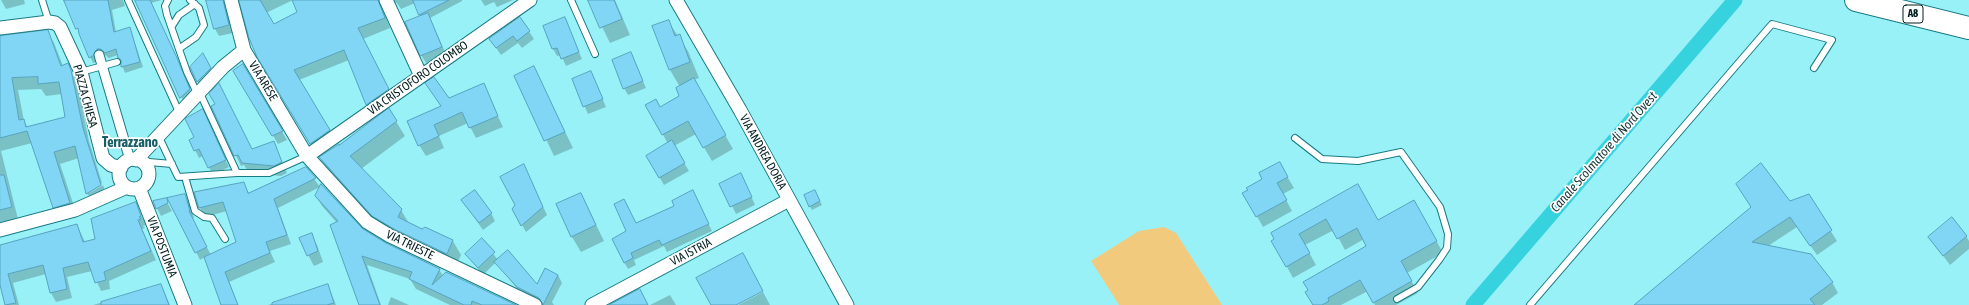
<!DOCTYPE html>
<html>
<head>
<meta charset="utf-8">
<style>
	body { margin:0 }
	canvas { display:block; background:#99f1f8 }
</style>
</head>
<body>
<canvas width="1969" height="305"></canvas>
<script>
const g = document.querySelector('canvas').getContext('2d');
g.lineJoin = 'round';
function fillPath(path, color) { g.fillStyle = color; g.fill(path, 'evenodd'); }
function stroke(path, color, width, dash) { g.strokeStyle = color; g.lineWidth = width; g.lineCap = dash ? 'butt' : 'round'; g.setLineDash(dash || []); g.stroke(path); }
function label(font, color, halo, rows, align = 'center') {
  g.font = font + ' "Asap Condensed",sans-serif'; g.lineWidth = 3.5; g.setLineDash([]); g.textBaseline = 'middle'; g.strokeStyle = halo; g.fillStyle = color; for (const [text, x, y, turn = 0] of rows) {
    g.save(); g.translate(x, y); g.rotate((+turn || 0) * Math.PI / 180); g.textAlign = isNaN(turn) ? turn : align; if (halo) g.strokeText(text, 0, 0); g.fillText(text, 0, 0); g.restore();
  }
}
fillPath(new Path2D(`
	M1164,227L1176,233L1222,305H1119L1091,261L1139,231Z`), '#f2ca7d');
fillPath(new Path2D(`
	M1,0H24L25,4L6,9Z
	M63,0H123L125,6L112,10L116,32L130,28L143,67L125,73L118,55L109,58L105,55H100L96,62L93,63L66,2H64Z
	M137,0H162L151,3L193,96L185,105Z
	M206,0H226L233,33L219,36L215,29Z
	M239,0H462V1L430,18L446,54L426,63L421,55V17L415,3L401,9L397,3H388L383,10L390,28L363,39L394,99L373,114L349,60L299,80L335,140L316,154L258,56ZM293,0L299,13L274,26L266,13Z
	M481,0H513L497,7L494,2L485,6Z
	M589,0H615L630,35L610,43Z
	M520,18L534,39L522,48L518,43L501,55L490,39Z
	M564,18L582,59L566,66L561,55L557,56L553,49L544,26Z
	M668,21L688,51L699,78L694,80L733,149L712,161L696,134L674,146L689,171L664,185L647,156L668,144L647,105L660,108L680,97V87L670,70L653,27Z
	M47,31L54,43L63,66L68,65L77,83L89,141L102,183L89,191V193L103,185L107,197L94,205L87,193L79,158L60,164L77,215L61,219L54,207L32,143L1,151L18,219L0,224V37ZM41,89L46,96L62,94L66,118L28,128L24,121L18,90Z
	M631,54L646,88L628,95L624,88Z
	M203,55L212,72L199,85L191,67Z
	M243,65L287,140L278,144L235,72Z
	M534,68L573,148L554,156L516,76Z
	M591,73L606,107L588,114L573,80Z
	M427,83L449,99L483,84L503,127L476,138L468,123L439,136L444,148L426,156L419,145L441,107Z
	M212,106L252,150L273,142L287,173L281,176L249,173L244,165L241,166Z
	M389,110L405,136L361,169L401,210L410,225L453,241L461,255L455,268L382,230L329,172L320,158L339,147Z
	M206,118L229,167L213,175L203,156L199,158L190,140L195,138Z
	M1279,163L1294,188L1283,194L1292,211L1263,227L1244,193L1264,179Z
	M306,168L320,187L278,208L291,244L270,251L275,262L229,282L238,305H223L205,257L200,260L169,199L185,196L189,203L194,218L192,219L211,255L238,243L227,211L205,217L200,208L196,193L244,183L249,194Z
	M527,172L547,215L526,232L513,209Z
	M745,182L755,205L736,214L721,184Z
	M1357,185L1378,222L1421,213L1443,253L1407,273L1418,293L1396,305H1375L1368,291L1341,305H1314L1368,246L1364,239L1345,250L1334,230L1305,245L1316,265L1293,278L1273,241Z
	M581,194L604,241L581,252L572,237Z
	M817,195L822,205L812,210L810,206Z
	M1808,195L1837,241L1817,255L1797,227L1768,246L1832,282L1838,293L1822,305H1635L1789,202Z
	M316,196L362,229L386,244L439,269L443,276L514,305H450L416,289L410,279L367,265L381,305H360L337,223L322,206Z
	M697,199L712,231L667,252L664,246L634,260L636,265L628,269L624,262L628,231L636,224Z
	M166,200L172,211L161,216L157,208Z
	M463,201L491,213L495,221L483,230Z
	M135,203L146,225L143,226L145,228L142,229L156,260L109,281L110,289L101,291L92,271L67,277L72,298L56,302L51,293L46,274L13,283L19,305H7L0,281V245L77,225L85,242L96,240Z
	M311,234L317,245L323,262L314,266L308,255Z
	M1966,236L1969,241V249L1950,265L1929,237Z
	M482,239L498,260L538,285L558,275L562,283L552,302L554,305H544L522,295L496,262L483,275L466,254Z
	M161,285L170,305H93Z
	M328,285L336,305H268Z
	M763,292L770,305H738Z
	M670,295L676,305H650Z
	M391,297L409,305H388Z`), '#0003');
stroke(new Path2D(`
	M1473,305L1735,0`), '#36d3df', 15);
const building = new Path2D(`
	M64,0H108L114,32L130,27L140,62L121,67V60L118,58L116,49L105,53L101,49H97L93,56L89,58L79,34L78,28L76,29Z
	M135,0H150L177,58L190,89L180,98Z
	M206,0H223L229,25L214,29Z
	M239,0H260L274,24L297,12L292,0H378L385,18L358,28L389,89L366,105L344,50L294,70L330,130L310,144L257,57L249,38Z
	M413,0H449L419,15Z
	M588,0H614L622,19L600,28Z
	M428,13L442,47L420,56L405,22Z
	M520,17L530,31L517,41L513,36L496,48L489,39Z
	M565,17L579,52L561,59L557,48L552,49L543,26Z
	M669,20L675,36L680,34L690,62L669,70L652,26Z
	M48,30L61,66L68,63L71,70L83,128L101,185L86,194L75,146L54,152L70,203L53,208L27,131L0,138V36ZM38,77V84L59,82L65,117L26,127L24,119L19,120L12,78Z
	M631,52L643,81L623,89L612,60Z
	M203,53L211,68L197,82L190,67Z
	M243,64L283,131L272,136L233,71Z
	M534,66L565,132L544,141L514,76Z
	M591,71L603,99L583,107L572,79Z
	M434,77L449,98L484,83L498,116L469,128L462,112L434,125L439,136L418,146L407,121L441,106L425,83Z
	M694,78L726,135L703,148L688,121L662,135L645,105L656,99L660,107L679,96L676,88Z
	M219,83L252,149L274,141L282,162L274,166L242,163L238,155L234,156L211,106L215,104L209,94Z
	M389,108L397,121L350,156L402,209L398,217L422,229L425,227L453,240L447,254L394,229L372,216L319,157L339,144V145Z
	M203,109L226,160L208,168L199,149L194,151L189,140L194,137L185,119Z
	M672,140L685,163L659,178L646,156Z
	M1280,162L1288,177L1277,183L1287,200L1256,217L1242,193L1248,190L1246,188L1262,179L1259,173Z
	M1761,163L1790,201L1809,194L1832,230L1810,246L1790,217L1752,242L1811,254L1833,282L1810,299L1815,305H1634L1751,207L1736,184Z
	M524,164L543,207L521,226L512,209L515,205L500,177Z
	M306,167L316,178L274,199L287,235L266,242L270,253L225,272L238,305H221L204,257L236,242L223,202L199,208L194,192L244,182L248,193Z
	M741,173L752,197L730,207L719,184Z
	M0,175H4L12,207L0,210Z
	M321,184L363,229L386,243L440,269L432,285L446,272L516,305H482L472,301L471,305H464L409,279L412,272L362,256L380,305H359L330,225L338,221L315,196Z
	M1358,184L1378,220L1414,200L1437,241L1401,261L1412,281L1373,303L1360,280L1328,298L1329,301L1322,305H1313L1305,292L1308,290L1303,282L1366,246L1357,228L1337,239L1326,219L1299,234L1310,253L1286,267L1271,241L1274,239L1271,233Z
	M475,190L492,213L479,223L461,200Z
	M693,190L709,224L662,245L659,240L631,253L633,258L624,263L612,239L626,231L614,204L624,199L636,223L674,206L672,201Z
	M815,190L820,201L809,207L804,195Z
	M581,193L596,225L571,237L556,204Z
	M185,194L190,211H189L207,247L195,253L167,198Z
	M167,198L168,203L156,209L153,201Z
	M136,202L141,216L139,217L141,219L138,220L151,251L104,272L106,280L95,283L88,262L63,268L67,289L50,293L43,265L8,274L16,303L5,305L0,285V245L77,224L83,242L95,239L91,219Z
	M1952,217L1967,236L1943,256L1928,237Z
	M312,233L318,251L307,256L299,238Z
	M482,238L495,252L478,268L465,254Z
	M508,250L537,284L545,268L558,275L543,305L539,298L517,287L494,262Z
	M743,253L763,291L736,305H711L696,278Z
	M161,284L169,305H101V302Z
	M328,284L334,303L327,305H272V303Z
	M640,289L648,305H609L633,292Z`);
fillPath(building, '#80d6f4');
stroke(building, '#57a3be', 1);
const service = new Path2D(`
	M42,0L49,22
	M128,0L179,112
	M168,0L165,6L167,15L187,72L197,93
	M571,0L595,54
	M172,26L179,15L195,4
	M180,48L196,37L204,25L199,8L190,0
	M81,72L117,62
	M158,135L178,177L237,173L199,91
	M1295,138L1322,159L1358,161L1401,152L1440,207L1448,234L1447,248L1439,260L1418,287L1397,299
	M149,162L172,164
	M237,173H269L307,156
	M185,177L195,211L204,217L212,218L225,239
	M1530,305L1772,24L1832,40L1814,68`);
const pedestrian = new Path2D(`
	M99,55L130,160`);
const minor = new Path2D(`
	M231,0L244,50L307,156L367,222L390,236L535,305
	M386,0L421,76
	M676,0L740,110L847,305
	M0,28L49,22L55,23L60,27L81,72L103,158L111,165L121,168
	M307,156L530,0
	M119 174a15 15 0 1 1 30 0a15 15 0 1 1-30 0Z
	M136,160L223,67L244,50
	M139,188L185,305
	M0,230L75,210L127,187
	M592,305L789,200`);
const motorway = new Path2D(`
	M1856,0L1969,28`);
stroke(service, '#177b83', 8);
stroke(pedestrian, '#177b83', 11);
stroke(minor, '#177b83', 15);
stroke(motorway, '#177b83', 24);
stroke(service, '#fff', 6);
stroke(pedestrian, '#fff', 9);
stroke(minor, '#fff', 13);
stroke(motorway, '#fff', 22);
for (const [x, y, w] of [
	[1913,14,20]
]) { const box = new Path2D(); box.roundRect(x - w / 2, y - 9, w, 18, 3); g.fillStyle = '#fff'; g.fill(box); stroke(box, '#021e20', 1); }
label('bold 11px', '#021e20', null, [
	["A8",1913,14]
]);
label('12px', '#021e20', '#fff', [
	["VIA CRISTOFORO COLOMBO",418,78,-35],
	["VIA ARESE",263,81,59],
	["PIAZZA CHIESA",85,96,75],
	["VIA ANDREA DORIA",763,152,61],
	["VIA TRIESTE",410,245,26],
	["VIA POSTUMIA",162,247,69],
	["VIA ISTRIA",691,252,-28]
]);
label('italic 13px', '#153537', '#fff', [
	["Canale Scolmatore di Nord Ovest",1604,152,-49]
]);
label('bold 14px', '#175f65', '#fff', [
	["Terrazzano",130,143]
]);
</script>
</body>
</html>
